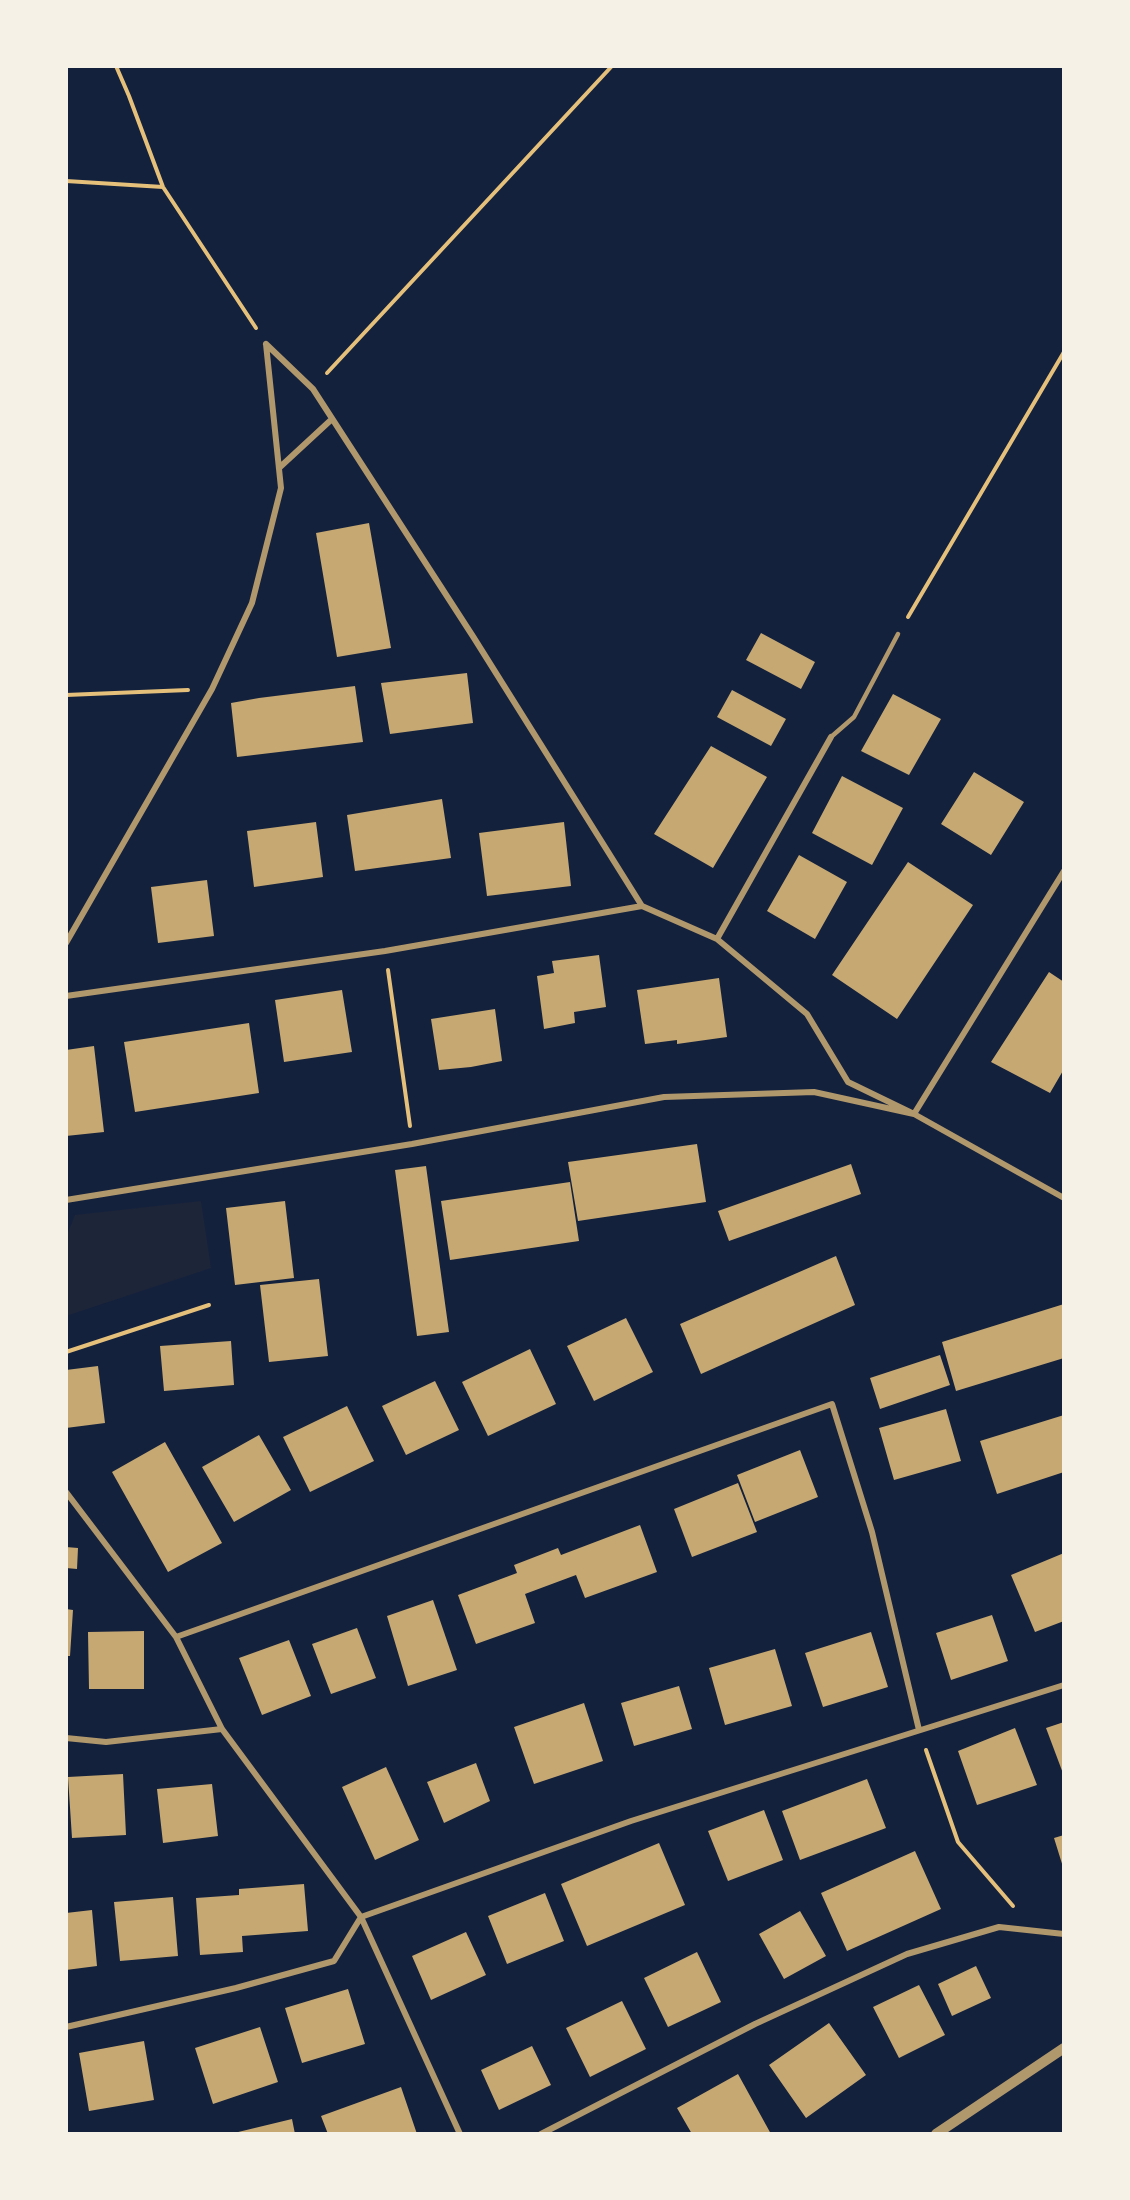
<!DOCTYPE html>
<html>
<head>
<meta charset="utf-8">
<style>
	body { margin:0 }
	#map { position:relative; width:1130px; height:2200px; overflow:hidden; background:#14213d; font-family:"Fira Sans Condensed",sans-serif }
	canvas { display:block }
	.frame { position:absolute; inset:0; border:68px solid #f6f1e7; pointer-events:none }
</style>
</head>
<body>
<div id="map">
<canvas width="1130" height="2200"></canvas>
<div class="frame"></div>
</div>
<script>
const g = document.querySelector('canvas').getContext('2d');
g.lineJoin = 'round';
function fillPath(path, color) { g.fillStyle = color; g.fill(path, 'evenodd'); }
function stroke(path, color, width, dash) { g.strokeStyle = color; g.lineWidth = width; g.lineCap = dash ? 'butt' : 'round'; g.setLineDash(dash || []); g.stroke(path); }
fillPath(new Path2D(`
	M201,1201L211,1268L66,1316V1237L75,1215Z`), '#1d2539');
fillPath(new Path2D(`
	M369,523L391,648L337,657L316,533Z
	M761,633L815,662L801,689L746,660Z
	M467,673L473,723L390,734L381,683Z
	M355,686L363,742L237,757L231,703L259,698Z
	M732,690L786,719L771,746L717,717Z
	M893,694L941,719L909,775L861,751Z
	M711,746L767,777L713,868L654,834Z
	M974,772L1024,802L991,855L941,824Z
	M842,776L903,808L872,865L812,833Z
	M442,799L451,858L355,871L347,815Z
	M316,822L323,877L254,887L247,831Z
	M564,822L571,886L487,896L479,833Z
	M799,855L847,882L815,939L767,911Z
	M908,862L973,905L897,1019L832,975Z
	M207,880L214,936L158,943L151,887Z
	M599,955L606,1007L574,1012L575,1023L544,1029L537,976L554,973L552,961Z
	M1049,972L1064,982V1069L1050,1093L991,1062Z
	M719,978L727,1037L677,1044V1040L645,1044L637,990Z
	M342,990L352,1052L284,1062L275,1000Z
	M495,1009L502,1061L471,1067L439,1070L431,1019Z
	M249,1023L259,1093L135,1112L124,1042Z
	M94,1046L104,1132L66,1136V1050Z
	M697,1144L706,1202L578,1221L568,1162Z
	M851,1164L861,1194L729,1241L718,1211Z
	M426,1166L449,1332L417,1336L395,1170Z
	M570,1182L579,1241L450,1260L441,1201Z
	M285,1201L294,1278L235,1285L226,1208Z
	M836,1256L855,1305L701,1374L680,1324Z
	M319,1279L328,1356L269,1362L260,1285Z
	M1064,1304V1358L956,1391L942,1342Z
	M626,1318L653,1372L594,1401L567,1346Z
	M231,1341L234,1385L164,1391L160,1346Z
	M530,1349L556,1404L488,1436L462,1382Z
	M940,1355L950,1385L880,1409L870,1378Z
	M98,1366L105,1423L66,1428V1370Z
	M435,1381L459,1430L406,1455L382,1406Z
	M347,1406L374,1461L310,1492L283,1437Z
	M946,1409L961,1461L894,1480L879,1428Z
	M1064,1415V1472L997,1494L980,1441Z
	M259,1435L291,1490L234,1522L202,1467Z
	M165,1442L222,1543L168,1572L112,1472Z
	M800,1450L818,1497L755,1522L737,1475Z
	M738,1483L757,1532L692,1557L674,1509Z
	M640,1525L657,1572L585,1598L576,1575L525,1594L535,1623L476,1644L458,1595L517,1573L514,1565L558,1548L561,1555Z
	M66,1547L78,1548L77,1569L66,1568Z
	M1064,1553V1621L1035,1632L1011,1575Z
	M433,1600L457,1670L408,1686L387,1616Z
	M66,1609L73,1610L70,1656H66Z
	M992,1615L1008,1661L951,1680L936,1633Z
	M357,1628L376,1678L331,1694L312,1644Z
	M144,1631V1689H89L88,1632Z
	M871,1632L888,1687L823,1707L805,1653Z
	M289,1640L311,1696L262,1715L239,1658Z
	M775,1649L792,1706L725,1725L709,1668Z
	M679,1686L692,1729L634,1746L621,1703Z
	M584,1703L603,1761L534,1784L514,1727Z
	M1064,1722V1776L1046,1728Z
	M1015,1728L1037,1785L977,1805L958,1751Z
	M476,1763L490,1801L444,1823L427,1782Z
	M386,1767L419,1840L375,1860L342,1787Z
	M123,1774L126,1835L72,1838L68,1777Z
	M867,1779L886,1828L800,1860L782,1811Z
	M212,1784L218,1836L163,1843L157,1789Z
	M764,1810L783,1860L728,1881L708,1831Z
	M1064,1835V1867H1063L1054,1838Z
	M659,1843L685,1905L587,1946L561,1884Z
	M915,1851L941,1909L847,1951L821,1893Z
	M304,1884L308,1931L242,1936L243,1952L200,1955L196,1898L239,1895V1889Z
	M545,1893L564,1941L507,1964L488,1916Z
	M173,1897L178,1956L120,1961L114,1902Z
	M92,1910L97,1966L66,1970V1913Z
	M800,1911L826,1956L784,1979L759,1934Z
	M466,1932L486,1975L431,2000L412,1956Z
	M697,1952L721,2002L668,2027L644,1978Z
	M976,1966L991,1998L952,2016L938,1984Z
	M919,1985L945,2035L899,2058L873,2007Z
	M348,1989L365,2044L302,2063L285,2008Z
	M622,2001L646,2049L590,2077L566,2028Z
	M829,2023L866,2075L806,2118L769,2065Z
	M260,2027L278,2082L213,2104L195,2048Z
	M144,2041L154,2100L89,2111L79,2053Z
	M532,2046L551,2085L499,2110L481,2070Z
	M738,2074L771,2134H692L677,2108Z
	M401,2087L417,2134H328L321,2116Z
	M292,2119L295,2134H234V2133Z`), '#c6a872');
stroke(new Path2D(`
	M116,66L129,96L163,187L256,328
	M66,181L163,187
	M327,373L612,66
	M908,617L1064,352
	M66,695L188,690
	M388,970L410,1126
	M66,1352L209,1305
	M926,1750L958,1842L1013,1906`), '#e5c07b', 4);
stroke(new Path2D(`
	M831,737L854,717L898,634`), '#b1986c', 4.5);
stroke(new Path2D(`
	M266,344L313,389L474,638L642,906
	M279,468L332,419
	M642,906L717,939L807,1014L848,1082L914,1114L1064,1198
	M717,939L831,737
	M66,943L212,689L252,603L281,488L266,344
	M66,996L385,951L642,906
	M914,1114L1064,871
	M66,1200L412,1144L664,1097L814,1092L914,1114
	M66,1492L176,1637L222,1729L361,1917L460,2134
	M176,1637L832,1404L872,1532L919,1730
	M66,1738L106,1742L222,1729
	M66,2027L236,1988L334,1961L361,1917L631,1821L1064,1685
	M541,2134L755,2024L907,1954L999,1927L1064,1934`), '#b1986c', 6);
stroke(new Path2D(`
	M936,2134L1064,2048`), '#b1986c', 10);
</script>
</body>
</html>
